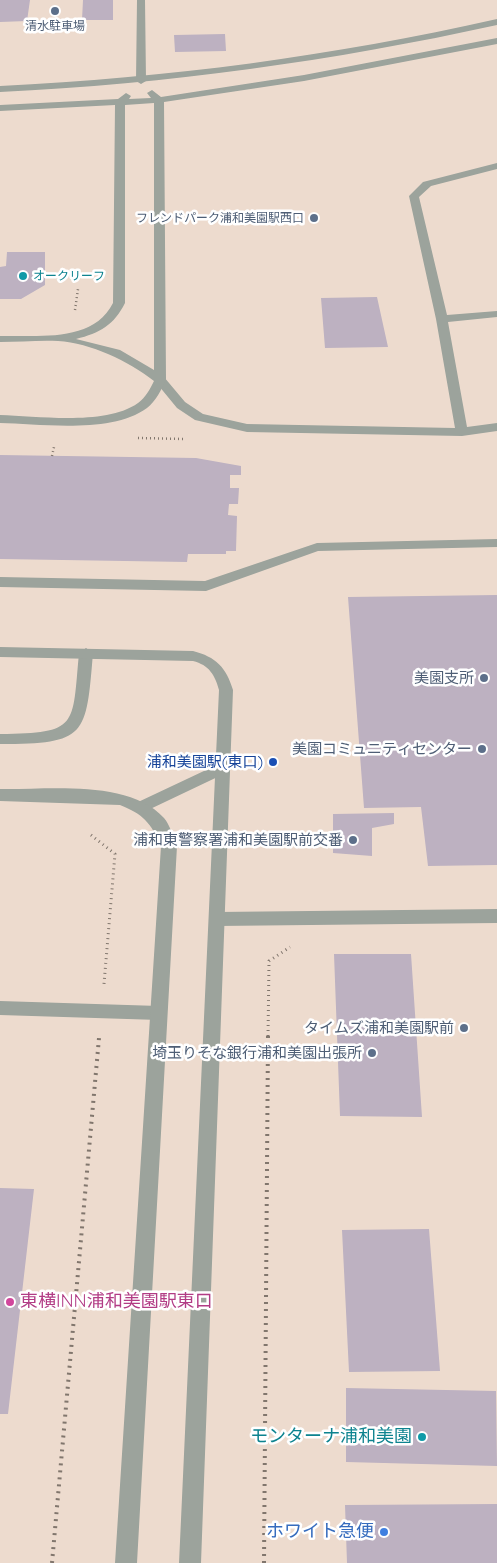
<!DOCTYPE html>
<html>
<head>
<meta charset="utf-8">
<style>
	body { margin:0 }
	canvas { display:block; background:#eddbce }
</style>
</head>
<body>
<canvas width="497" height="1563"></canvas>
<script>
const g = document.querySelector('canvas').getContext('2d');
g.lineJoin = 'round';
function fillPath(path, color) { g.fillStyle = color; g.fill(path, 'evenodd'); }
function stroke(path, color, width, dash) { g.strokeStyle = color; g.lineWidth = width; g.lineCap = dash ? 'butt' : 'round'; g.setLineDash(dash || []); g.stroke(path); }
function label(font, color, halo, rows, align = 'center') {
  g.font = font + ' Quicksand,"Noto Sans JP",sans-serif'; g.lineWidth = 5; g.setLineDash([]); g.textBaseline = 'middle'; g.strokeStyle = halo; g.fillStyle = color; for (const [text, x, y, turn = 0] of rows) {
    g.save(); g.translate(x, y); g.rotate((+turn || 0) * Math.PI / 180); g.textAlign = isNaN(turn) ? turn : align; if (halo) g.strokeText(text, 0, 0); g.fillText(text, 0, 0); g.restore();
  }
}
fillPath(new Path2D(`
	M0,0H30L27,21L0,22Z
	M83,0H113V20H82Z
	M225,34L226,51L175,52L174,35Z
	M7,252H45V285L21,299H0V267L6,266Z
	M377,297L388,347L325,348L321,298Z
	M0,455L196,458L241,466V475H230V488H239L238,504H229L228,515L237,516L236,551H226V554H188L187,562L0,559Z
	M497,595V865L428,866L421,807L364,808L348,597Z
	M394,813V824L372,828V856L333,853V814Z
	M334,954H411L422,1117L340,1116Z
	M0,1188L34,1189L8,1414H0Z
	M429,1229L440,1371L349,1372L342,1230Z
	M346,1388L496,1391L497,1466L346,1462Z
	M497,1504V1563H347L345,1505Z`), '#bdb1c1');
stroke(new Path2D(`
	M75,310L78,289
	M138,438L184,439
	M52,456L54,447`), '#81766d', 2.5, [1, 3]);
stroke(new Path2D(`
	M91,835L115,854L104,984
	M268,1036L269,961L290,947`), '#81766d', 3, [1, 4]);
stroke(new Path2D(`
	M52,1563L99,1038
	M264,1563L268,1035`), '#81766d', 4, [2, 5]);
fillPath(new Path2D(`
	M86,648L93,653C86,736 87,744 0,744V734C79,733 72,727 79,653Z
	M223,762L228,764L230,768L228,772L146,811H136L133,807L136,803Z`), '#9ca39c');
fillPath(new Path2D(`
	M497,539V547L318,551L206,591L0,587V577L205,581L317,543Z`), '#9ca39c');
fillPath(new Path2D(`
	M137,0H145L146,81L141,84L136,81Z
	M497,163V169L431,186L419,197L447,315L497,311V317L448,322L467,427L497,423V431L462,436L247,432L195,420L177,408L154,380L156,377H164L185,402L203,414L247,424L455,428L436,319L409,196L423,182Z
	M497,909V923L217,926L211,924L209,919L211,914L217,912Z
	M0,1001L159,1006L165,1008L167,1013L165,1018L159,1020L0,1015Z`), '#9ca39c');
fillPath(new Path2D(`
	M497,19V25C333,61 168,84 0,92V86C168,78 333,56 497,19Z
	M497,38V44L304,81L164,102L166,380C161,390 156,401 147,408C112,434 41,424 0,423V415C38,416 106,426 138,403C146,397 150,389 154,381C128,361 91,343 58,341C40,340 19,342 0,342V336C39,335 93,343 113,303L115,105L0,111V105L118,99L126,93L131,96L129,99L151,98L147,93L152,90L161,97L304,75ZM154,103V370L120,350L76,339C100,333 114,325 125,303V105Z
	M0,647L193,651C216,657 226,667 233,690L201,1563H179L219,690C215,675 209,665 193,661L0,657Z
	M0,789C48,790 129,779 164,818C170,825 173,837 177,846L137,1563H115L161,846C151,823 143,814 120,805L0,801Z`), '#9ca39c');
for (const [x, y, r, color] of [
	[55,11,5,"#5c6f8a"],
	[314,218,5,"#5c6f8a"],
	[23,276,5,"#0f9aa8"],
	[484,678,5,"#5c6f8a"],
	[482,749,5,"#5c6f8a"],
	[273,762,5,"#1a4fb4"],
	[353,840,5,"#5c6f8a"],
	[464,1028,5,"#5c6f8a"],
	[372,1053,5,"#5c6f8a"],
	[10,1302,5,"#d1479c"],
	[422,1437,5,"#0f9aa8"],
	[384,1532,5,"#3f7fe0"]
]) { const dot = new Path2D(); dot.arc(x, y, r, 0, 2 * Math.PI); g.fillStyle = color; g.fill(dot); stroke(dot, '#fff', 2); }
label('12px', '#4e5e75', '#fff', [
	["清水駐車場",55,26],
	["フレンドパーク浦和美園駅西口",304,218,"right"]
]);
label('12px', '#0d838f', '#fff', [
	["オークリーフ",33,276]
], 'left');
label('15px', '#4e5e75', '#fff', [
	["美園支所",474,678],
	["美園コミュニティセンター",472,749],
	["浦和東警察署浦和美園駅前交番",343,840],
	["タイムズ浦和美園駅前",454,1028],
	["埼玉りそな銀行浦和美園出張所",362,1053]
], 'right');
label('15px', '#164399', '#fff', [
	["浦和美園駅(東口)",263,762]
], 'right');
label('18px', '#b23c85', '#fff', [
	["東横INN浦和美園駅東口",20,1302]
], 'left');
label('18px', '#0d838f', '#fff', [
	["モンターナ浦和美園",412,1437]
], 'right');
label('18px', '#366cbe', '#fff', [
	["ホワイト急便",374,1532]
], 'right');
</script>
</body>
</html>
